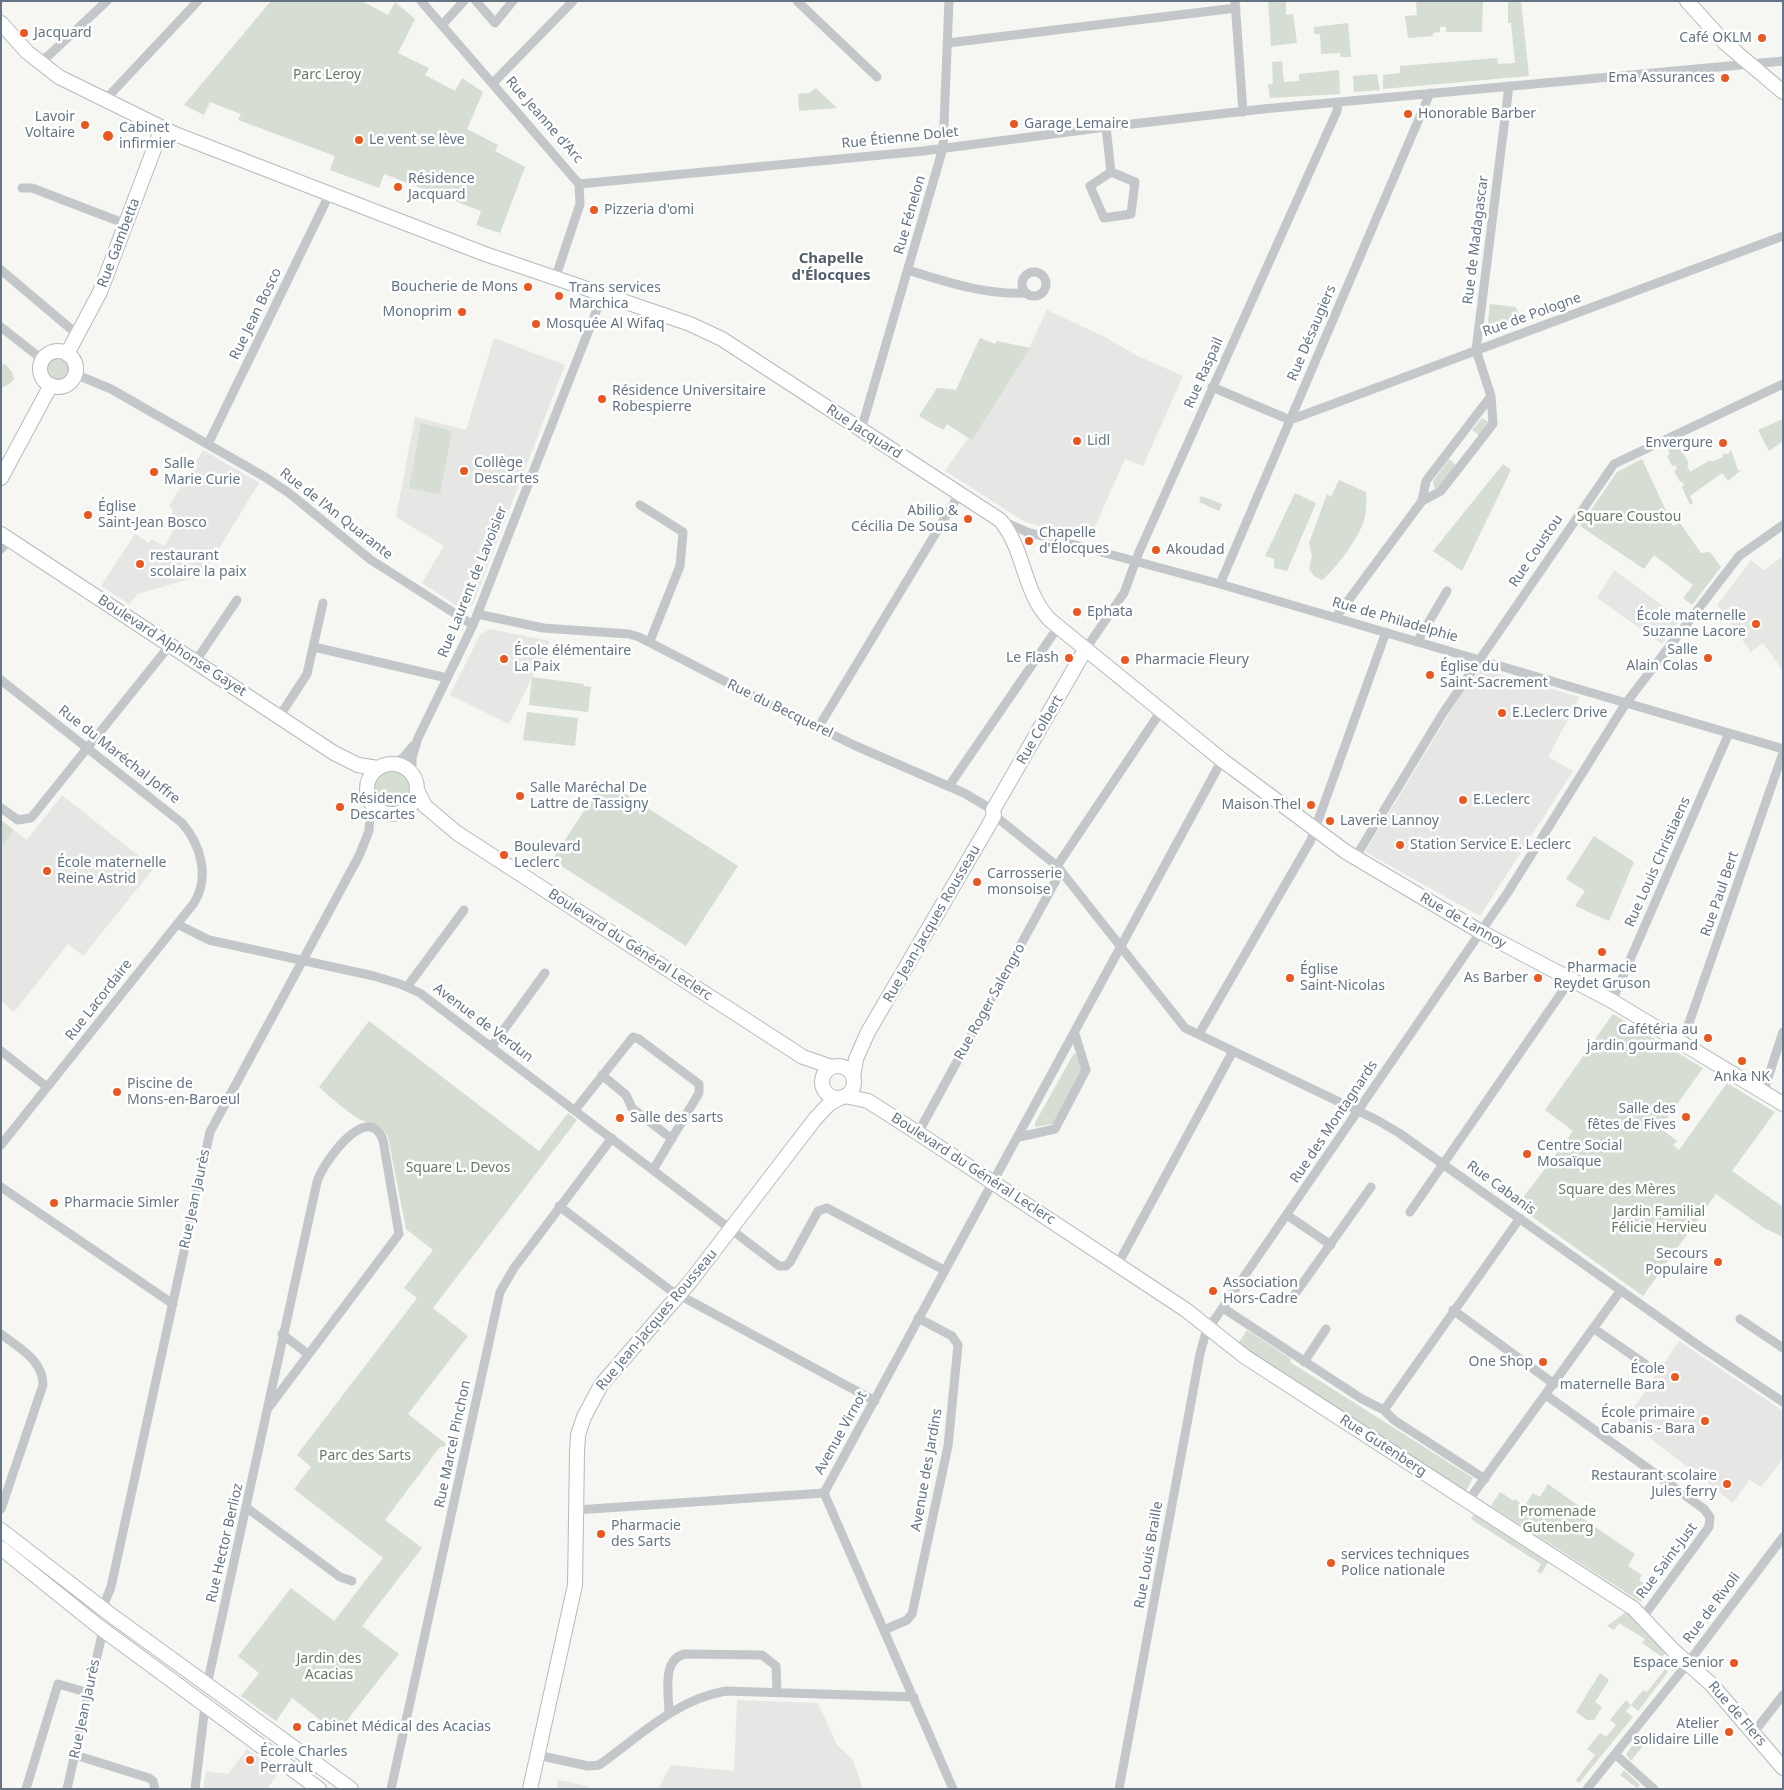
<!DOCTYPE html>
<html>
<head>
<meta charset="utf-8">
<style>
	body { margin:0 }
	#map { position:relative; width:1784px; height:1790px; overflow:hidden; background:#f6f6f2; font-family:"Noto Sans",sans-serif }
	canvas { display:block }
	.frame { position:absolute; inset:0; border:2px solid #647484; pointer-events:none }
</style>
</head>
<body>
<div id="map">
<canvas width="1784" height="1790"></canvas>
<div class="frame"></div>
</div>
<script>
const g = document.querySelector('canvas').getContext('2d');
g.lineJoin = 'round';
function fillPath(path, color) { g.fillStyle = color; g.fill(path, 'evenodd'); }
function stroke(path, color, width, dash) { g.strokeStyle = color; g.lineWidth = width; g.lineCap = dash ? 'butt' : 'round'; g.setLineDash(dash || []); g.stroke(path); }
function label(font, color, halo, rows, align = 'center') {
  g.font = font + ' "Noto Sans",sans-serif'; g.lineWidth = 5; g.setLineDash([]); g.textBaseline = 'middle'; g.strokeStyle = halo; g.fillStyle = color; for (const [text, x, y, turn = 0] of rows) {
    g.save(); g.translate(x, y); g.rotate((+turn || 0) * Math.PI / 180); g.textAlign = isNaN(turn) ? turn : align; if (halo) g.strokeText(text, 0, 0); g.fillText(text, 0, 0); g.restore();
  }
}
fillPath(new Path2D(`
	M1047,310L1105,337L1136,355L1183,376L1143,466L1125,459L1089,540L1025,522L945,471L968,438L947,424L943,430L919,416L937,388L956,390L980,338L995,344L997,341L1029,348Z
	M494,338L565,365L473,604L460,608L422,583L444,546L396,517L415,417L466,430Z
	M203,450L259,483L203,575L138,594L129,604L101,586L135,534L149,543L151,539L164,546L180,519L172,514L173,509L169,506Z
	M1783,556V671L1763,643L1751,652L1717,605L1751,560L1764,570Z
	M1614,570L1681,619L1662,644L1597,598Z
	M490,629L550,641L509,724L450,695L480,635Z
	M1477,668L1580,697L1548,757L1573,771L1480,916L1365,852Z
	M62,795L154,868L83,956L68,944L14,1012L1,1001V847L14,830L27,840Z
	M1679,1341L1783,1411V1459L1761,1487L1749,1480L1733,1503L1626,1419Z
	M737,1700L818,1703L837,1745L853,1760L863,1789H658L671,1765L734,1771Z
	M247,1749L279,1772L267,1789H203L206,1771L228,1774Z
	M558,1780L583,1785L593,1789H556Z`), '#e6e7e5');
fillPath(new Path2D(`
	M271,1H362L388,15L395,2L415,19L398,53L429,68L425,75L455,91L462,78L483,92L467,129L498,145L495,151L525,167L500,233L476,225L481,211L384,174L379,188L330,170L335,156L238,120L241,114L210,102L204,115L184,105Z
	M1268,1H1286V15L1293,14L1297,43L1271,46Z
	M1416,1H1483L1482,32H1446V27H1440V32L1433,33V36L1408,38L1405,16L1417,15Z
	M1508,1H1521L1529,76L1383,89V75L1400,73V66L1497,58L1498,64L1515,63L1511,23H1508Z
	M1348,23L1351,57H1341L1340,53L1321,54L1320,34H1314V27Z
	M1282,61L1284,82L1299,81V74L1339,70L1340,94L1270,98L1268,84H1273L1272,62Z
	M1377,74L1380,90L1354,92L1353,76Z
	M816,88L837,108L799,111L798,94L809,93Z
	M1490,304L1516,307L1522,323L1493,334L1487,330Z
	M980,338L995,344L997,341L1030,348L972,440L947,424L943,430L919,416L937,388L956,390Z
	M46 369a12 12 0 1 1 24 0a12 12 0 1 1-24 0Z
	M1,364L6,365L12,372L14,379L8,385L1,388Z
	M1482,418L1489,422L1480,436L1472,430Z
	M1783,419V441L1769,451L1758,430Z
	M421,423L452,431L440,494L409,488Z
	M1679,444L1689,464L1687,466L1690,472L1710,460L1712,462L1723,457L1722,454H1729V451L1731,450L1738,470H1741L1728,481L1722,473L1690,496L1693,503L1690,505L1682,487L1684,485L1682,481L1680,482L1674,471L1677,469L1675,465L1672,466L1667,456L1670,454L1668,450Z
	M1449,459L1457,466L1437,489L1434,487L1433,481Z
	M1642,459L1673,526L1680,523L1701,553L1710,552L1721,567L1692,605L1683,598L1693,585L1654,555L1644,569L1580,526L1617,472Z
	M1503,464L1511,470L1462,571L1433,551Z
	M1339,480L1366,492C1366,500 1367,509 1365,516C1362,534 1336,569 1322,580L1314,576L1309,569L1312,556L1309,543L1327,494L1331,497Z
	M1295,493L1316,503L1287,571L1274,568V559L1265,556Z
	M1201,496L1222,504L1219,511L1199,502Z
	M532,677L584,684V686L591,687L588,712L529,705Z
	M527,712L578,718L575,746L523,740Z
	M372 789a19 19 0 1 1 38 0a19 19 0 1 1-38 0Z
	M604,780L738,866L686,946L552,860Z
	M1,820L14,830L1,847Z
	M1594,836L1634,862L1609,921L1575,906L1585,891L1566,879Z
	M1613,1014L1703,1068L1660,1128L1677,1141L1673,1145L1679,1150L1727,1083L1775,1112L1732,1171L1783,1207V1237L1764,1228L1716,1194L1643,1296L1517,1206L1573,1131L1545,1110Z
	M369,1021L539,1151L568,1113L577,1120L433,1308L468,1336L408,1414L445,1443L446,1446L440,1447L385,1520L422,1548L362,1626L399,1654L337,1733L292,1698L276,1721L241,1696L259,1673L238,1656L291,1588L334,1621L383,1558L294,1489L311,1467L297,1455L417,1298L404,1288L433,1250L406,1229L388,1137C377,1118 373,1126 359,1119C345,1110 331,1098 319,1087Z
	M1074,1053L1078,1055L1082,1070L1053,1124L1035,1127V1123Z
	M1247,1330L1291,1359L1290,1362L1473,1478L1466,1491L1236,1347Z
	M1548,1484L1586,1511L1582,1518L1635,1554L1628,1566L1642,1575L1639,1580L1651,1588L1641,1602L1491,1506L1500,1492L1514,1501L1515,1499L1524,1507L1533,1493L1540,1497Z
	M1474,1514L1548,1562L1541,1574L1537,1571L1541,1564L1471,1519Z
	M1626,1612L1666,1653L1662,1657L1642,1643L1645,1639L1619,1623L1614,1630L1607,1626Z
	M1665,1669L1668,1672L1638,1711L1631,1705L1626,1711L1633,1717L1579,1783L1576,1780L1595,1755L1587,1749L1600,1733L1606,1737L1616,1725L1610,1720L1626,1700L1631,1705L1643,1690L1647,1692Z
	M1600,1673L1609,1680L1595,1702L1602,1707L1594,1720H1587L1576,1712Z
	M1639,1737L1646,1742L1631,1761L1626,1754Z
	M1624,1770L1640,1785L1637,1788L1620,1775Z`), '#d6ddd3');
const secondary = new Path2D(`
	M1687,1L1725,43L1783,92
	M1,23L27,52L59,77L175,134L485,254L690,324L722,339L1000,520C1025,549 1023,593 1050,620L1222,760L1346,852L1481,932L1612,1001L1783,1104
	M40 369a18 18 0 1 1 36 0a18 18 0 1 1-36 0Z
	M67,354L100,292L162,128
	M1,478L51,385
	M1,534L334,753L358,765L378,768
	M367 789a25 25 0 1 1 50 0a25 25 0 1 1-50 0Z
	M418,792L425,806L457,833L803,1057L832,1067
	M822 1082a16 16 0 1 1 32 0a16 16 0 1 1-32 0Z
	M853,1077L856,1059L868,1032L989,825L994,815L993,810L1085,650
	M845,1096L868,1101L918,1133L1186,1310L1244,1356L1633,1608L1674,1651L1712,1685L1783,1768
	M1,1530L111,1615L351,1789
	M1,1548L98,1626L319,1789
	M530,1789L575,1585L577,1453L578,1435L584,1417L601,1385L690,1282L815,1119L829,1104L842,1097`);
stroke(secondary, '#b5babf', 16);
stroke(new Path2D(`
	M421,1L579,184L580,204L555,279
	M476,1L495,23L513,1
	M797,1L877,77
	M1235,1L1243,112
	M442,25L464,1
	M948,43L1236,8
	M38,62L48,56L107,1
	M493,83L573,1
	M104,101L198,1
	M1106,127L1111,172
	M1111,172L1135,182L1131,214L1104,218L1090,186Z
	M579,184L923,151L1106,127L1263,109L1783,61
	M22,188H32L126,224
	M1,270L78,335
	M908,270C946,282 986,295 1026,293
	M1022 284a12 12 0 1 1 24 0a12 12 0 1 1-24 0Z
	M1,327L43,360
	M75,374L111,389L265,477L289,493L371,560L473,625
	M1212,387L1290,420L1783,236
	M861,430L943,148L949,1
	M208,444L329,195
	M1422,501L1441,491L1493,424L1491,396L1476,350L1509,86
	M640,505L683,532L680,566L650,641
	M1005,522L1027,532L1220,584L1783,749
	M1,549L9,540
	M1220,584L1430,93
	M477,614L543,628L629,634L639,637L765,702L856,746L964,793L993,810
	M1336,617L1422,501L1426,481L1491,396
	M1417,642L1447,591
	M314,647L447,678
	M1085,650L1124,593L1139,552L1337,111L1338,103
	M195,662L237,600
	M1,680L182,823C201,845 210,877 194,903L1,1145
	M279,717L307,674L323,603
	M818,728L960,493
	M394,763L404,757L414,745
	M412,773V758L418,738L473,625L603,294
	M949,786L1058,627
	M1,808L18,820L31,818L170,645
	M994,815L1057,866L1185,1028L1377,1120L1399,1133L1702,1348L1783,1402
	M1355,858L1443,713L1614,464L1783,384
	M1057,866L1161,711
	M177,924L209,940L374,976L400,984L420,993L779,1266H786L790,1262L818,1211L827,1208L944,1270
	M407,987L464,910
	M1612,1001L1729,733
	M1199,1034L1311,840L1386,632
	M1682,1043L1783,753
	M492,1046L545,973
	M1,1051L47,1087
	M602,1075L626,1095L632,1108L672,1139
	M1763,1093L1783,1032
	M575,1110L633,1037L639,1039L699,1084V1093L653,1170
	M918,1133L1061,871
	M1019,1137L1055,1129L1086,1070L1075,1034
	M1,1187L173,1304
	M559,1206L670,1290L875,1401
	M1410,1212L1571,979
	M1287,1215L1331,1245
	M1118,1264L1233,1051
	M1295,1294L1371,1187
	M1223,1308L1362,1399L1384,1410L1394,1420L1485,1479
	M1453,1310L1554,1384
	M1740,1319L1783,1348
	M1593,1328L1645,1364
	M1,1334C19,1348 43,1360 43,1385L1,1509
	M282,1334L308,1354
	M1304,1362L1326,1329
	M1546,1395L1704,1509L1710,1517L1709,1527L1643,1617
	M1384,1410L1520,1218
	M1468,1501L1621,1290
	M247,1508L340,1577L352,1581
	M576,1510L824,1493
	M102,1609L111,1587L210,1132L359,856L369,831L371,802
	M884,1630L907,1620L912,1614L948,1446L958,1345L952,1336L918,1318
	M207,1685L317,1182C322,1164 368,1099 383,1140L399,1234L269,1407
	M669,1714C669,1694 661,1659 685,1654L762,1655L776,1666L777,1692
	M1754,1732L1783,1695
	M1615,1754L1654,1789
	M75,1755L149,1778L153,1781L155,1789
	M537,1755L588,1766L599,1765C639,1737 676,1699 726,1691L914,1697
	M26,1789L58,1684L89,1693
	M67,1789L103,1630
	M195,1789L205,1706
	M391,1789L500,1292L514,1268L612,1138
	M953,1789L824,1493L1222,760
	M1119,1789L1200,1354L1206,1332L1508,892L1626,703L1739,556L1783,525
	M1587,1789L1688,1663L1783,1537`), '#c3c7ca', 9);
stroke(secondary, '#fff', 14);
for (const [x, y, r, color] of [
	[24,33,5,"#e85820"],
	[1762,38,5,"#e85820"],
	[1725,78,5,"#e85820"],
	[1408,114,5,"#e85820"],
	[1014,124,5,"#e85820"],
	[85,125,5,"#e85820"],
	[108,136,6,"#e85820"],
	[359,140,5,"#e85820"],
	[398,187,5,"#e85820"],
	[594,210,5,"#e85820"],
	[528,287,5,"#e85820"],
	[559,296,5,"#e85820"],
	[462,312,5,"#e85820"],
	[536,324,5,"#e85820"],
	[602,399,5,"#e85820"],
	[1077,441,5,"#e85820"],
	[1723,443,5,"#e85820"],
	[464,471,5,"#e85820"],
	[154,472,5,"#e85820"],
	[88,515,5,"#e85820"],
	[968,519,5,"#e85820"],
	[1029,541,5,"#e85820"],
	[1156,550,5,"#e85820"],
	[140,564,5,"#e85820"],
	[1077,612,5,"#e85820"],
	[1756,624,5,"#e85820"],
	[1069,658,5,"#e85820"],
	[1708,658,5,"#e85820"],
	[504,659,5,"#e85820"],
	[1125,660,5,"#e85820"],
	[1430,675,5,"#e85820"],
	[1502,713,5,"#e85820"],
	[520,796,5,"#e85820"],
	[1463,800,5,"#e85820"],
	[1311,805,5,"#e85820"],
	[340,807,5,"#e85820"],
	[1330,821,5,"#e85820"],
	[1400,845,5,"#e85820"],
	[504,855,5,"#e85820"],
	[47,871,5,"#e85820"],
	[977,882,5,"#e85820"],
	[1602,952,5,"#e85820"],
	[1290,978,5,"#e85820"],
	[1538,978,5,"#e85820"],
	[1708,1038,5,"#e85820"],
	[1742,1061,5,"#e85820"],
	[117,1092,5,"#e85820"],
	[1686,1117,5,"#e85820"],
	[620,1118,5,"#e85820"],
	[1527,1154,5,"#e85820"],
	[54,1203,5,"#e85820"],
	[1718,1262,5,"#e85820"],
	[1213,1291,5,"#e85820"],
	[1543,1362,5,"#e85820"],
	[1675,1377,5,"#e85820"],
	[1705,1421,5,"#e85820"],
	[1727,1484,5,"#e85820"],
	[601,1534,5,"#e85820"],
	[1331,1563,5,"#e85820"],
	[1734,1663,5,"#e85820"],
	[297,1727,5,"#e85820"],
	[1729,1732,5,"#e85820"],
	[250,1760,5,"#e85820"]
]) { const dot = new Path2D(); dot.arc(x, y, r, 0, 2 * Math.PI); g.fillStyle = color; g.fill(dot); stroke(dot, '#fff', 2); }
label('14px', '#647484', '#fff', [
	["Jacquard",34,33],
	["Café OKLM",1752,38,"right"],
	["Ema Assurances",1715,78,"right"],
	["Honorable Barber",1418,114],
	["Lavoir",75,117,"right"],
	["Voltaire",75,133,"right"],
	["Garage Lemaire",1024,124],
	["Cabinet",119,128],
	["infirmier",119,144],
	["Le vent se lève",369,140],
	["Résidence",408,179],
	["Jacquard",408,195],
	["Pizzeria d'omi",604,210],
	["Boucherie de Mons",518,287,"right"],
	["Trans services",569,288],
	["Marchica",569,304],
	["Monoprim",452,312,"right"],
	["Mosquée Al Wifaq",546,324],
	["Résidence Universitaire",612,391],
	["Robespierre",612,407],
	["Lidl",1087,441],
	["Envergure",1713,443,"right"],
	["Collège",474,463],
	["Descartes",474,479],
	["Salle",164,464],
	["Marie Curie",164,480],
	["Église",98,507],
	["Saint-Jean Bosco",98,523],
	["Abilio &",958,511,"right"],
	["Cécilia De Sousa",958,527,"right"],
	["Chapelle",1039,533],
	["d'Élocques",1039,549],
	["Akoudad",1166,550],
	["restaurant",150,556],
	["scolaire la paix",150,572],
	["Ephata",1087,612],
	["École maternelle",1746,616,"right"],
	["Suzanne Lacore",1746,632,"right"],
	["Salle",1698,650,"right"],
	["Alain Colas",1698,666,"right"],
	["École élémentaire",514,651],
	["La Paix",514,667],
	["Le Flash",1059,658,"right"],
	["Pharmacie Fleury",1135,660],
	["Église du",1440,667],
	["Saint-Sacrement",1440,683],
	["E.Leclerc Drive",1512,713],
	["Salle Maréchal De",530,788],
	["Lattre de Tassigny",530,804],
	["Résidence",350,799],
	["Descartes",350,815],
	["E.Leclerc",1473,800],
	["Maison Thel",1301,805,"right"],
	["Laverie Lannoy",1340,821],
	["Station Service E. Leclerc",1410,845],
	["Boulevard",514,847],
	["Leclerc",514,863],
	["École maternelle",57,863],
	["Reine Astrid",57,879],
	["Carrosserie",987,874],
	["monsoise",987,890],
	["Pharmacie",1602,968,"center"],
	["Reydet Gruson",1602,984,"center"],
	["Église",1300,970],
	["Saint-Nicolas",1300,986],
	["As Barber",1528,978,"right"],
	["Cafétéria au",1698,1030,"right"],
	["jardin gourmand",1698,1046,"right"],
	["Anka NK",1742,1077,"center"],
	["Piscine de",127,1084],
	["Mons-en-Baroeul",127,1100],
	["Salle des",1676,1109,"right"],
	["fêtes de Fives",1676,1125,"right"],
	["Salle des sarts",630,1118],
	["Centre Social",1537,1146],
	["Mosaïque",1537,1162],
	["Pharmacie Simler",64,1203],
	["Secours",1708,1254,"right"],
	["Populaire",1708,1270,"right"],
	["Association",1223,1283],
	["Hors-Cadre",1223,1299],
	["One Shop",1533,1362,"right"],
	["École",1665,1369,"right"],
	["maternelle Bara",1665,1385,"right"],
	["École primaire",1695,1413,"right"],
	["Cabanis - Bara",1695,1429,"right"],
	["Restaurant scolaire",1717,1476,"right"],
	["Jules ferry",1717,1492,"right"],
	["Pharmacie",611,1526],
	["des Sarts",611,1542],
	["services techniques",1341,1555],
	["Police nationale",1341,1571],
	["Espace Senior",1724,1663,"right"],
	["Atelier",1719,1724,"right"],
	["solidaire Lille",1719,1740,"right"],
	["Cabinet Médical des Acacias",307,1727],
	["École Charles",260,1752],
	["Perrault",260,1768]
], 'left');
label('14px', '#677b63', '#fff', [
	["Parc Leroy",327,75],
	["Square Coustou",1629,517],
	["Square L. Devos",458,1168],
	["Square des Mères",1617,1190],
	["Jardin Familial",1659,1212],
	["Félicie Hervieu",1659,1228],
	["Parc des Sarts",365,1456],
	["Promenade",1558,1512],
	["Gutenberg",1558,1528],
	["Jardin des",329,1659],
	["Acacias",329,1675]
]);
label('14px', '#647484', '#fff', [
	["Rue Jeanne d'Arc",544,120,49],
	["Rue Étienne Dolet",900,138,-6],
	["Rue Fénelon",910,215,-74],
	["Rue de Madagascar",1476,240,-83],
	["Rue Gambetta",119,243,-69],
	["Rue Jean Bosco",256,314,-64],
	["Rue de Pologne",1532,315,-20],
	["Rue Désaugiers",1312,333,-67],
	["Rue Raspail",1204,373,-66],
	["Rue Jacquard",864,432,33],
	["Rue de l'An Quarante",336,514,38],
	["Rue Coustou",1536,551,-56],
	["Rue Laurent de Lavoisier",473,582,-68],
	["Rue de Philadelphie",1395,620,16],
	["Boulevard Alphonse Gayet",172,646,33],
	["Rue du Becquerel",780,709,26],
	["Rue Colbert",1040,730,-60],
	["Rue du Maréchal Joffre",119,755,38],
	["Rue Louis Christiaens",1658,862,-66],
	["Rue Paul Bert",1720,894,-71],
	["Rue de Lannoy",1463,921,30],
	["Rue Jean-Jacques Rousseau",932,924,-60],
	["Boulevard du Général Leclerc",630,945,33],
	["Rue Lacordaire",99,1000,-52],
	["Rue Roger Salengro",990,1002,-61],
	["Avenue de Verdun",483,1023,37],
	["Rue des Montagnards",1334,1122,-56],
	["Boulevard du Général Leclerc",973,1169,33],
	["Rue Cabanis",1501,1188,36],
	["Rue Jean Jaurès",195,1199,-78],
	["Rue Jean-Jacques Rousseau",657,1320,-50],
	["Avenue Virnot",841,1433,-61],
	["Rue Marcel Pinchon",453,1444,-78],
	["Rue Gutenberg",1383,1446,33],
	["Avenue des Jardins",927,1470,-80],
	["Rue Hector Berlioz",225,1543,-77],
	["Rue Louis Braille",1149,1555,-80],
	["Rue Saint-Just",1667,1561,-53],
	["Rue de Rivoli",1712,1608,-53],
	["Rue Jean Jaurès",85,1709,-78],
	["Rue de Flers",1737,1714,49]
]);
label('bold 15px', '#525e69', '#fff', [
	["Chapelle",831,259],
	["d'Élocques",831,276]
]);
</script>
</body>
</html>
